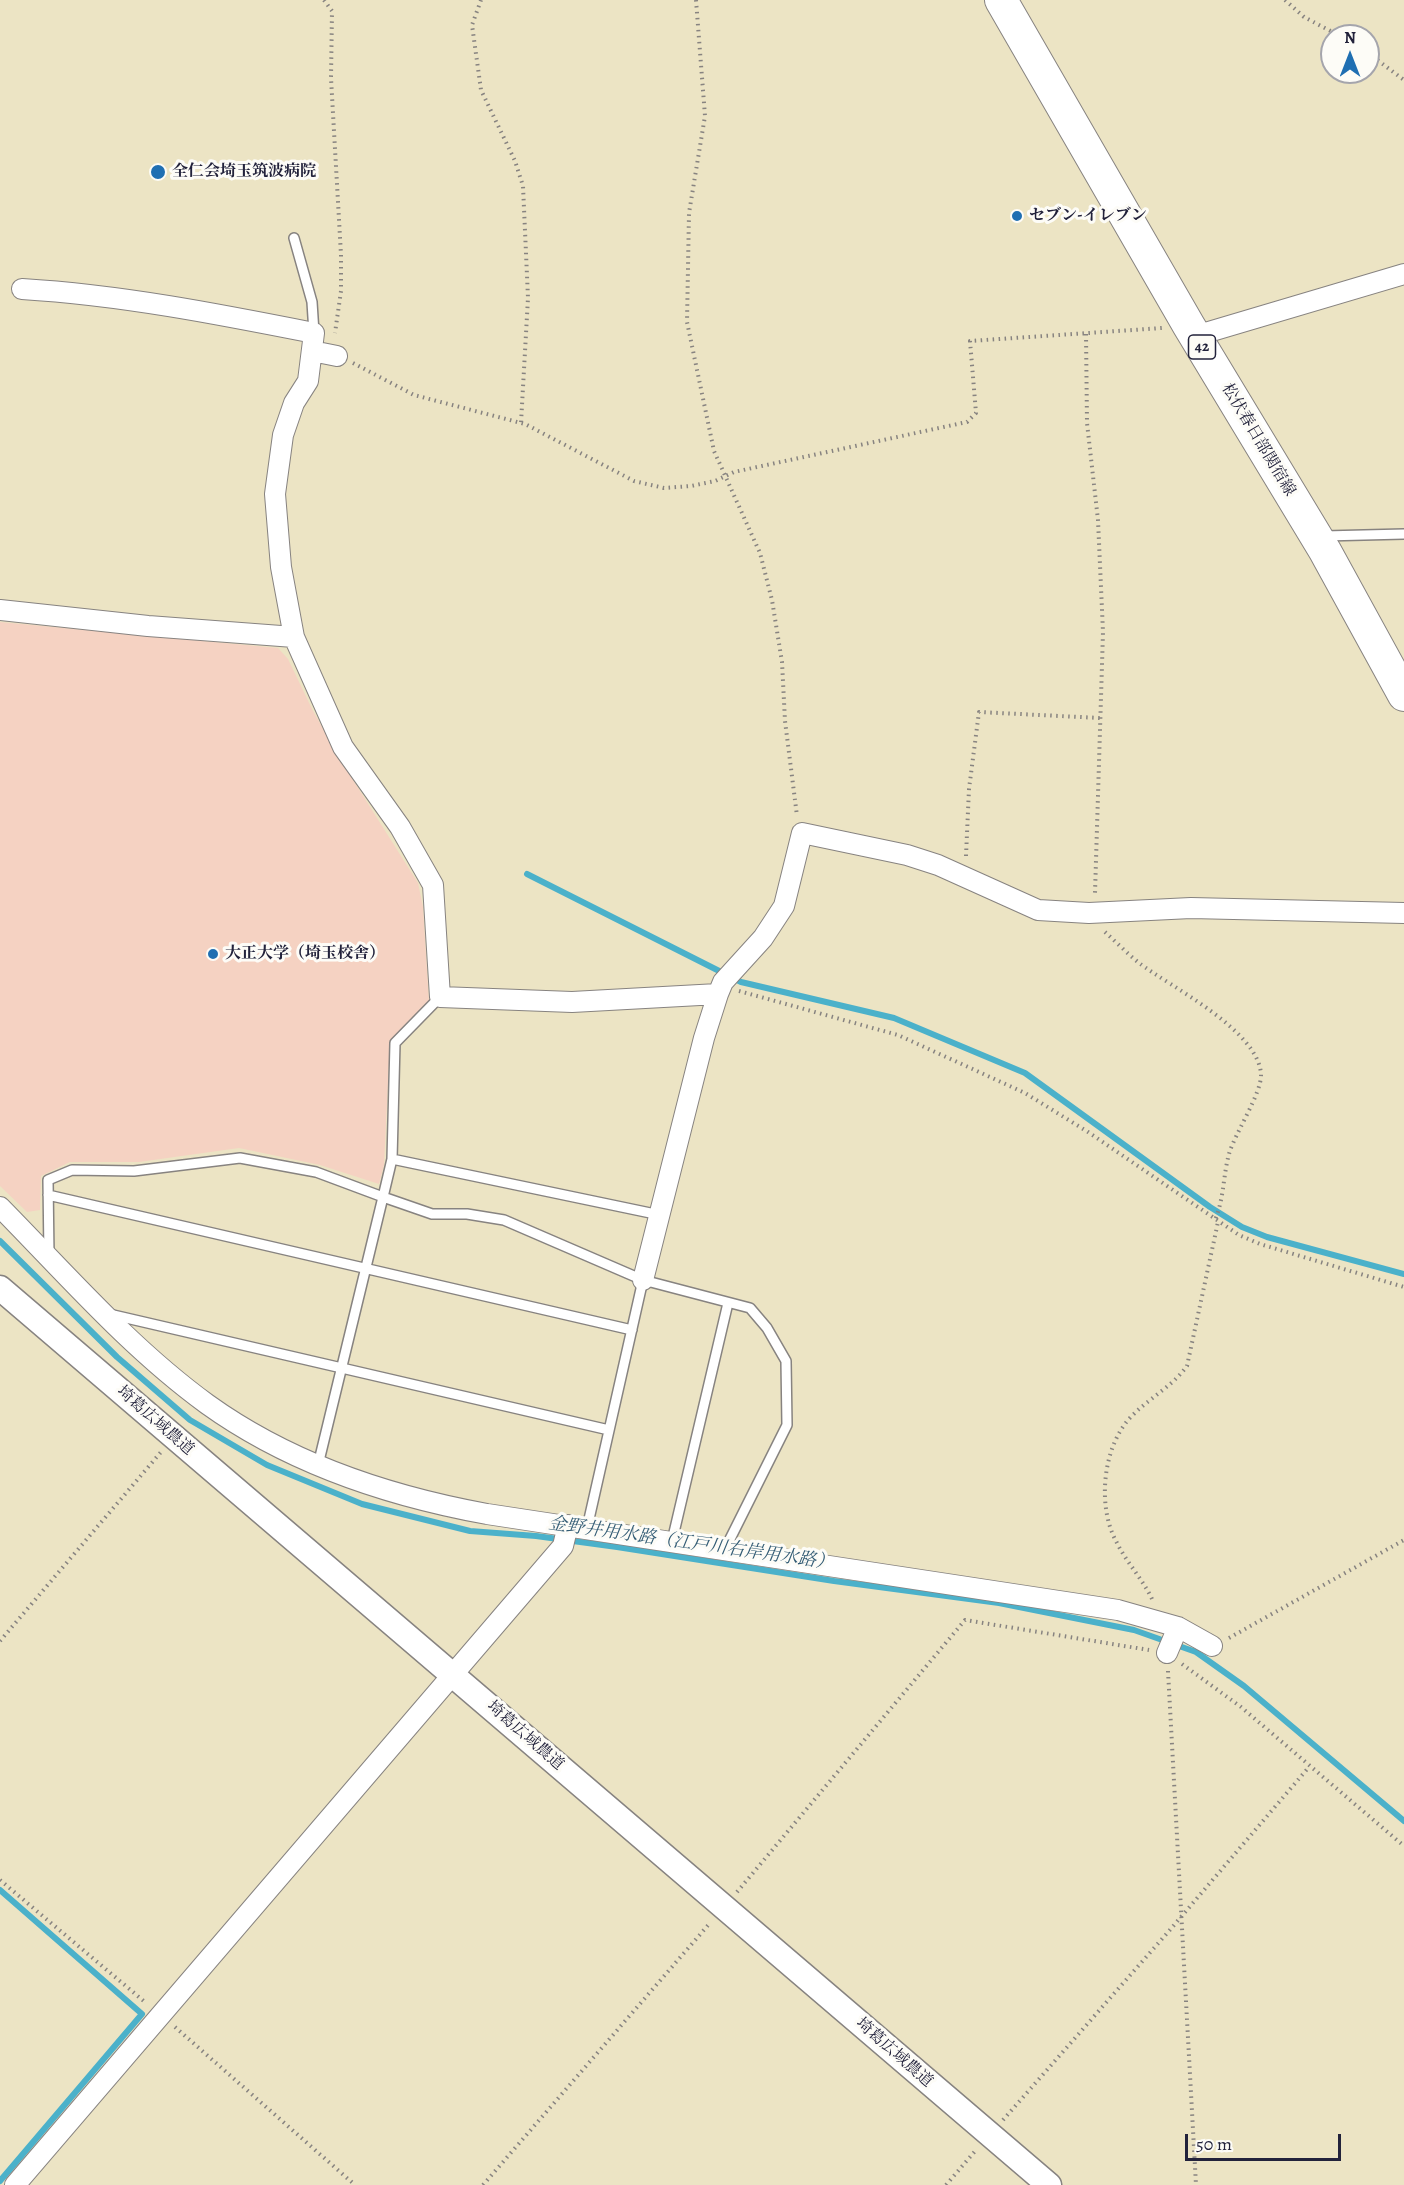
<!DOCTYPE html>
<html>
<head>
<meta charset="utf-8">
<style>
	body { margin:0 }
	#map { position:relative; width:1404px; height:2185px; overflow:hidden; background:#ece4c4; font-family:Alegreya,serif }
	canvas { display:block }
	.north { position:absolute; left:1320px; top:24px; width:60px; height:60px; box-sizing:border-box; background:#fdfcf7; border:2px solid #a5a5ac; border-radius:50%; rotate:0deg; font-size:16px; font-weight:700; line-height:24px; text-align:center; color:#22223b }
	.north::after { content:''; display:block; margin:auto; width:21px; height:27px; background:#1f6fb2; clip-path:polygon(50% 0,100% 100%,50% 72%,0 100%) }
	.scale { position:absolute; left:1185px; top:2134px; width:156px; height:27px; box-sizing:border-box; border:3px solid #22223b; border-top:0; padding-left:8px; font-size:18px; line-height:21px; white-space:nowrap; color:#22223b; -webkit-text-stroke:4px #fdfcf7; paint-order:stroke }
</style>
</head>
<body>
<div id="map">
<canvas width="1404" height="2185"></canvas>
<div class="north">N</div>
<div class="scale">50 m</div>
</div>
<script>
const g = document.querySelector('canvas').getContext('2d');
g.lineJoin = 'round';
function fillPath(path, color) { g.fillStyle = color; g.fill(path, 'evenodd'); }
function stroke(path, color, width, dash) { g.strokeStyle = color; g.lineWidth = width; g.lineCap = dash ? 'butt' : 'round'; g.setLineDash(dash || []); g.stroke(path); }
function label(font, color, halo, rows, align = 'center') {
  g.font = font + ' Alegreya,"Noto Serif JP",serif'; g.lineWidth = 6; g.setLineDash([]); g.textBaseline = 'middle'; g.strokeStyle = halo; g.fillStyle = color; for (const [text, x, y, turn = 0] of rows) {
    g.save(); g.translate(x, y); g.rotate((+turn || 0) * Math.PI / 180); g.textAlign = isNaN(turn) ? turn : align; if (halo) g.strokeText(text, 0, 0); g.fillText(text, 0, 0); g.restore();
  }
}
fillPath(new Path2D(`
	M0,622L278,648L288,659L313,711L348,772L418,883L423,907L429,1001L390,1041L384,1165L379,1184L320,1165L239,1148L139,1162H70L41,1176L40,1210L27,1212L0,1186Z`), '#f5d2c2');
stroke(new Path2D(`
	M527,874L741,982L894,1018L1025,1073L1210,1207L1242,1227L1267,1237L1404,1274
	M0,1241L117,1357L190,1420L267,1465L362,1504L470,1531L536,1536L617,1547L834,1581L999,1603L1134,1630L1196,1652L1244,1686L1404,1821
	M0,1890L142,2014L0,2181`), '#4bb1ca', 6);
const service = new Path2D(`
	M294,238L312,302L314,333
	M1324,536L1404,534
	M392,1159L660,1215
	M48,1195L632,1330
	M49,1256L48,1180L72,1170L134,1171L240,1158L316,1172L383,1197L392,1159L395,1043L440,997
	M109,1314L609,1430
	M318,1465L383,1197L432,1214H467L504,1220L643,1280L750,1308L767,1328L786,1361L787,1425L725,1549
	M587,1528L643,1280
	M672,1541L728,1303`);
const minor = new Path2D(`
	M22,289C121,295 218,314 314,333L308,381L294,403L283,435L275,494L281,567L294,637L343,747L400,827L433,885L440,997L572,1002L718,994
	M1195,336L1404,274
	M312,351L337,356
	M0,610L148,626L294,637
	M0,1207C66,1274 130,1348 207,1404C289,1463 388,1496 487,1514L1118,1610L1178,1627L1212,1646
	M643,1280L704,1038L718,994L723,982L763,938L784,906L802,833L907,855L938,865L1038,910L1089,913L1191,908L1404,913
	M1167,1653L1178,1627
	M15,2185L563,1546L568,1525`);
const tertiary = new Path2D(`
	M0,1288L1049,2185`);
const primary = new Path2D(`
	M1001,0L1189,326L1325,551L1404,695`);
stroke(service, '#878380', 12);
stroke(minor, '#878380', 22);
stroke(tertiary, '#878380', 27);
stroke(primary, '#878380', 34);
stroke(new Path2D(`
	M324,0L332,11L331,78L341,255V291L335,333
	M481,0L472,25L481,90L515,161L523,186L528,298L521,423
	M696,0L705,116L689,213L687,322L714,451L760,553L772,600L782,662L785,721L797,816
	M1285,0L1304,17L1340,36
	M1368,53L1404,80
	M1086,334L1087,423L1098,520L1103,632L1095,893
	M353,363L414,395L525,424L634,481L664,488L691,486L715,481L734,472L967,422L976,413L970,341L1162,328
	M966,856L969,789L979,712L1100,718
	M1105,932C1116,942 1127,953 1139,963C1171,987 1258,1030 1261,1074C1262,1093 1235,1133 1229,1154C1223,1176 1224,1199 1215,1220
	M739,991L898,1035L1025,1093L1088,1132L1239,1235L1260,1244L1404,1287
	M1152,1599C1142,1578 1126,1562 1116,1541C1097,1506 1103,1448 1129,1419C1147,1399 1171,1388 1187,1366L1218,1222
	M1229,1638L1404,1540
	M0,1641L161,1452
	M1182,1664L1241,1707L1404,1846
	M1168,1671L1196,2185
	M0,1880L146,2003
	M737,1892L965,1620L1149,1650
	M175,2027L355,2185
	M1003,2120L1169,1931L1309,1767
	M483,2185L710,1923
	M946,2185L976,2150`), '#878380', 4, [1.5, 4.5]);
stroke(service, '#fff', 9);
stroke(minor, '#fff', 20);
stroke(tertiary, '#fff', 24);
stroke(primary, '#fff', 32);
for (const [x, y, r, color] of [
	[158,172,8,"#1f6fb2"],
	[1017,216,6,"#1f6fb2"],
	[213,954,6,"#1f6fb2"]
]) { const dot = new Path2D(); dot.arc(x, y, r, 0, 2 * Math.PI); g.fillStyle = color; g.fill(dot); stroke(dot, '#fdfcf7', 2); }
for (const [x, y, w] of [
	[1202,347,27]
]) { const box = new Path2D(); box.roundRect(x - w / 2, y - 12, w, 24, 4.5); g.fillStyle = '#fdfcf7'; g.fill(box); stroke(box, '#22223b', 1.5); }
label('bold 15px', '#22223b', null, [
	["42",1202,347]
]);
label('bold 16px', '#22223b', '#fdfcf7', [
	["全仁会埼玉筑波病院",172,172],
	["セブン-イレブン",1029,216],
	["大正大学（埼玉校舎）",225,954]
], 'left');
label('16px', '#22223b', '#fdfcf7', [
	["松伏春日部関宿線",1258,440,59],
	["埼葛広域農道",155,1421,41],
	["埼葛広域農道",525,1736,41],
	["埼葛広域農道",894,2053,41]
]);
label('italic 18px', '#325b74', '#fdfcf7', [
	["金野井用水路（江戸川右岸用水路）",691,1544,8]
]);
</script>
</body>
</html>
